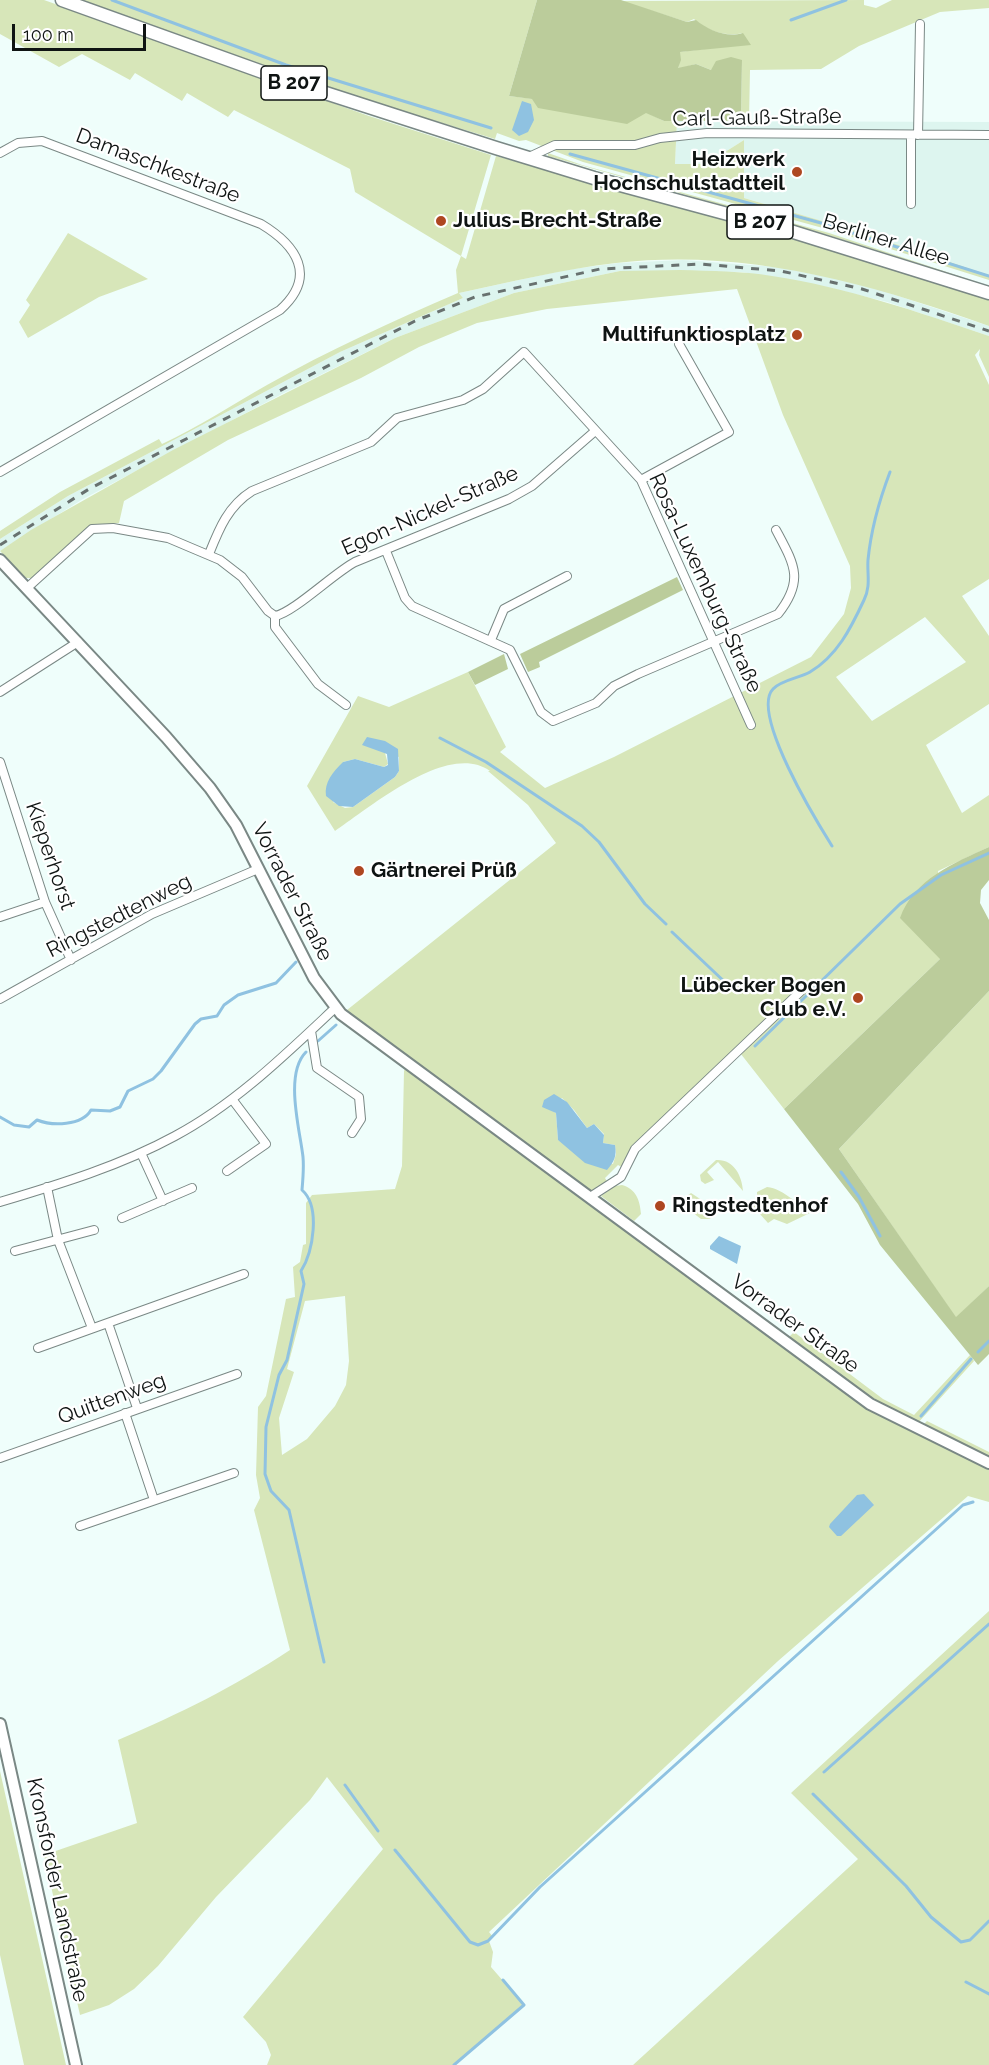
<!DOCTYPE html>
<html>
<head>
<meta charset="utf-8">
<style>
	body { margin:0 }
	#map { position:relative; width:989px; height:2065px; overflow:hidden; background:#effefb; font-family:Raleway,sans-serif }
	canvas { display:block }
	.scale { position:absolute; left:12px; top:24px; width:134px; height:27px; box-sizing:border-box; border:3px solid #0f1413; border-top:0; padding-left:8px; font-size:18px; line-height:21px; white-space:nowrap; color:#0f1413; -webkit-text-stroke:4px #fff; paint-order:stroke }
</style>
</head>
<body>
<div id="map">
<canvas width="989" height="2065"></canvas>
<div class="scale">100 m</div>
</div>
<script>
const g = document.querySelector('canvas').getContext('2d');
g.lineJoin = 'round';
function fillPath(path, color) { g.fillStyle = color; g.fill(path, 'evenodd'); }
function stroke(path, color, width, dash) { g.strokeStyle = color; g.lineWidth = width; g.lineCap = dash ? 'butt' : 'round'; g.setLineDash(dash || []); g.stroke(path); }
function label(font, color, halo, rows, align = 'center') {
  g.font = font + ' Raleway,sans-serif'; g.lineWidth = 4.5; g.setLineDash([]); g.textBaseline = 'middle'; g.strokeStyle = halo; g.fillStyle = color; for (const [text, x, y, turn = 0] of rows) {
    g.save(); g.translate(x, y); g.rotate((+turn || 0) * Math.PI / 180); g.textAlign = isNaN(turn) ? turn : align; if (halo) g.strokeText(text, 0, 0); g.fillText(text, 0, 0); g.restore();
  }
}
fillPath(new Path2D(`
	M677,121L989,122V275L853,230L744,198V140L706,164H675Z
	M683,260L778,267L862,284L989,326V336L887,302L822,286L742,272L620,271L514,293L395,338L282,394L83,499L0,551V539L68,496L340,352L463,298L459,293L565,270L618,263Z`), '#ddf5ef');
fillPath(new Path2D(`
	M0,0H44L369,116L491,155L461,256L466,259L496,156L785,235L989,299V326C868,283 745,248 616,263C563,269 511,282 459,293L463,298L340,352L68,496L0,539V531L60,492L159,439L162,444C198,427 232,405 267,385C329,350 393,321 458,293L456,270L461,256L355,192L350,169L234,110L228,117L187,93L182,101L135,73L130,80L82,54L59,67L0,34Z
	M81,0H537L509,96L646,112L664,121H677L675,164H706L744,140V198L853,230L989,275V280L830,230L583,162L526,140L519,141L497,133L495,139L323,87Z
	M864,0V5L876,8L892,0H989V8L940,12L859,46L821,69L750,70L749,121H741L742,60L711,70L696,64L678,69L679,52L713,48L743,33C727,37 706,31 694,19L687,22L621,1Z
	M548,153L582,165L829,233L989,286L828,235L548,156Z
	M68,233L148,279L99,297L28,338L19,322L30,305L26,300Z
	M680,270C711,271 742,271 772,276C846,287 918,312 989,336V377L979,355L980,349L975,355L989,385V579L962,596L989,636V704L926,745L962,813L989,795V847L938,871L940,959L784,1109L737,1049L633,1147L623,1168L618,1165L605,1178L608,1183L593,1193L788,1338L794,1332L883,1399L914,1415L970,1355L974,1361L917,1424L922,1426L927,1421L989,1452V1502L968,1496L778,1661L489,1932L493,1937L489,1941L493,1952L491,1967L524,2005L454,2065H267L271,2055L266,2042L243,2017L383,1849L327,1777L310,1800L216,1897L158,1966L134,1989L109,2005L80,2015L44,1855L137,1823L118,1740C181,1713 232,1688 290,1650L254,1510L260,1498L256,1475L258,1407L266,1396L286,1299L295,1297L293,1267L300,1262L303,1245L306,1244V1203L312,1195L395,1189L402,1166L404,1071L410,1058L342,1014L556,843L528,805L488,771H490C448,741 371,807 335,831L307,786L358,696L389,707L468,672L506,747L500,752L545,788L614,757L811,657L844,614L851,588L850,566L783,415L737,289L547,309L477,323L419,347L361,378L228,440L124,501L119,523L91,526L32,578H26L0,551L31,530L173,450L395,338L514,293L620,271ZM925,617L966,662L872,721L836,677ZM385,753L399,757V771L395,777L353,807L345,808L333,802L343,762L355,759L384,767L388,764ZM562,1098L574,1110L587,1128L594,1124L604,1134L603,1143L615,1145L616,1154L613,1164L558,1140L556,1113L549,1109ZM345,1296L349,1361L346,1385L335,1406L307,1439L282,1455L279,1418L294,1372L287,1369L305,1301Z
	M989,991V1286L956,1318L839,1149Z
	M716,1160C734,1159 742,1176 743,1191L718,1162L707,1172L714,1180L705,1184L701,1181L700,1175Z
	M622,1185C636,1189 640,1200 641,1214L634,1221L601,1196L615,1186Z
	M767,1187C785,1189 791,1203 808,1205L812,1212L787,1224L774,1219L768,1223L750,1203L757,1199V1192Z
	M691,1193L714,1208L715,1212L710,1219H701L684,1206V1198Z
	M989,1611V2065H633L858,1859L791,1793Z
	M0,1771L66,2065H24L0,1955Z`), '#d7e6b9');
fillPath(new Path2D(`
	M537,0H621L687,22L696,20C708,30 726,38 743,33L751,45L680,52L681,60L678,68L696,64L711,70L716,61L731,57L742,60L741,121H664L646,113L627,124L538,108L532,99L509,96Z
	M677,577L683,590L539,662L540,667L528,672L520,654Z
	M504,654L508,669L475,685L468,672Z
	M989,847V880L981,890L980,903L989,920V991L839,1149L956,1317L989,1286V1354L978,1365L880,1245L858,1204L784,1109L940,959L900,918C914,879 954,863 989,847Z`), '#bbcc9b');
fillPath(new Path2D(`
	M522,101L531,104L534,120L528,132L519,136L512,130Z
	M367,737L385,741L398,749L399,771L395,777L353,807L339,806L326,796C324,782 333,772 343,762L355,759L384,767L388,765L387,754L362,745Z
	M554,1094L567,1102L587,1128L594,1124L604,1135L603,1143L615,1145C617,1156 614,1162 607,1170L585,1163L558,1140L556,1113L542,1107L544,1100Z
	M719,1236L741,1246L737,1264L710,1249V1246Z
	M864,1494L874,1505L841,1536H837L829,1527L830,1524L857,1495Z`), '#8fc2e1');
stroke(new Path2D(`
	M112,0L286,65L491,128
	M791,20L846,0
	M570,154L821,223L989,276
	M440,738L486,762L582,826L599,842L645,904L666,924
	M832,846C817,822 750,713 773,689C781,680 800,678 810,672C837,656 851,628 864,600C871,586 867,574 868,560C871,529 879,501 890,472
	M672,932L729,986
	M318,1041L336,1025
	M755,1046L900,904L941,875L989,853
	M306,1052C284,1074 300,1130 303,1157C304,1168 303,1179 302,1190C321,1207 313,1252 301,1271L304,1284L287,1360L279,1375L266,1427L265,1474L271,1491L289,1510L324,1662
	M0,1117L14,1125L29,1127L37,1120C52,1126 82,1126 91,1110L110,1111L120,1107L128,1091L153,1079L161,1071L195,1024L201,1019L217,1016L224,1005L238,995L276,983L296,962
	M841,1172L859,1197L880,1236
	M978,1352L989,1341
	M921,1416L971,1359
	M824,1772L989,1624
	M345,1785L378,1831
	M813,1794L906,1886L931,1917L961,1942L970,1940L989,1921
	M395,1850L470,1942L478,1945L488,1941L540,1887L963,1505L973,1502
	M966,1982L989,1994
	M454,2065L524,2005L503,1980`), '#8fc2e1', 3);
const street = new Path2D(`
	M911,135V204
	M918,135L920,24
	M0,153L18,143L42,141L261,224C296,245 318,276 280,310L0,472
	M529,157L555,145H635L660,138L707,133L989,135
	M641,480L729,432L679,344
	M386,551L405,598L412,606L510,650L541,712L553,721L596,703L614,686L638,674L778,614C805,580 794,564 776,530
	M209,554C219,529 228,506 252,491L371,442L397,418L463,400L483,389L524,352L641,480L751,725
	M27,588L92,529L113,528L168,538L220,560L242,577L268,611L275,616
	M275,616C293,613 334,573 355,562L509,499L532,486L594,432
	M275,616V627L318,684L346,705
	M491,640L504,609L567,576
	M0,692L78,642
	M0,762L45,902L71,960
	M0,917L45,902
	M0,999L152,914L258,869
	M311,1031L317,1068L359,1097L361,1119L352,1133
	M141,1153L163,1201
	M227,1171L266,1144L232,1099
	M47,1187L58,1240L92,1328
	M590,1197L621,1177L635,1149L802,990
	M0,1202C60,1184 120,1166 175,1136C235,1104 286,1054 335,1008
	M122,1218L192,1188
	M15,1251L94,1230
	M108,1323L137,1408
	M38,1348L244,1274
	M125,1413L154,1500
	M0,1458L237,1374
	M80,1526L234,1473`);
const secondary = new Path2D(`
	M0,560L166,737L210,788L236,825L314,978L341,1014L870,1404L989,1463
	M0,1724L76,2065`);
const primary = new Path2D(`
	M62,0L282,79L496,148L594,178L787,230L989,293`);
stroke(street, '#7a8885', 10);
stroke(secondary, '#7a8885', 14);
stroke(primary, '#7a8885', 15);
stroke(street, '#fff', 8);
stroke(secondary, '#fff', 10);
stroke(primary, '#fff', 12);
stroke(new Path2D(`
	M0,545L89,489L415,321L475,297L600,269L701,264L781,271L862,289L989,331`), '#68716f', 3, [8, 8]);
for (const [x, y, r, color] of [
	[797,172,6,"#ae4721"],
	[441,221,6,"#ae4721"],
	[797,335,6,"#ae4721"],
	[359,871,6,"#ae4721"],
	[858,998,6,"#ae4721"],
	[660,1206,6,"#ae4721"]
]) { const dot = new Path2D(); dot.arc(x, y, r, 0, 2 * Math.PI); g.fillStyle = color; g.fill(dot); stroke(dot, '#fff', 2); }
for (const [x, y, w] of [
	[294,83,66],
	[760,222,66]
]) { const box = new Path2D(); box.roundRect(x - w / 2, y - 17, w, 34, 4.5); g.fillStyle = '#fff'; g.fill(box); stroke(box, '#0f1413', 1.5); }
label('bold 20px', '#0f1413', null, [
	["B 207",294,83],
	["B 207",760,222]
]);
label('21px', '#0f1413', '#fff', [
	["Carl-Gauß-Straße",757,118,-1],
	["Damaschkestraße",158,166,21],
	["Berliner Allee",886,240,17],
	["Egon-Nickel-Straße",430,511,-24],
	["Rosa-Luxemburg-Straße",705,583,65],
	["Kieperhorst",50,856,71],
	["Vorrader Straße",292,892,63],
	["Ringstedtenweg",119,916,-27],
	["Vorrader Straße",795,1324,36],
	["Quittenweg",112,1399,-20],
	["Kronsforder Landstraße",57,1890,78]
]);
label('bold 21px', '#0f1413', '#fff', [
	["Heizwerk",785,160],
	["Hochschulstadtteil",785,184],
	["Julius-Brecht-Straße",453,221,"left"],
	["Multifunktiosplatz",785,335],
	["Gärtnerei Prüß",371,871,"left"],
	["Lübecker Bogen",846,986],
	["Club e.V.",846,1010],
	["Ringstedtenhof",672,1206,"left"]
], 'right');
</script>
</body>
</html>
